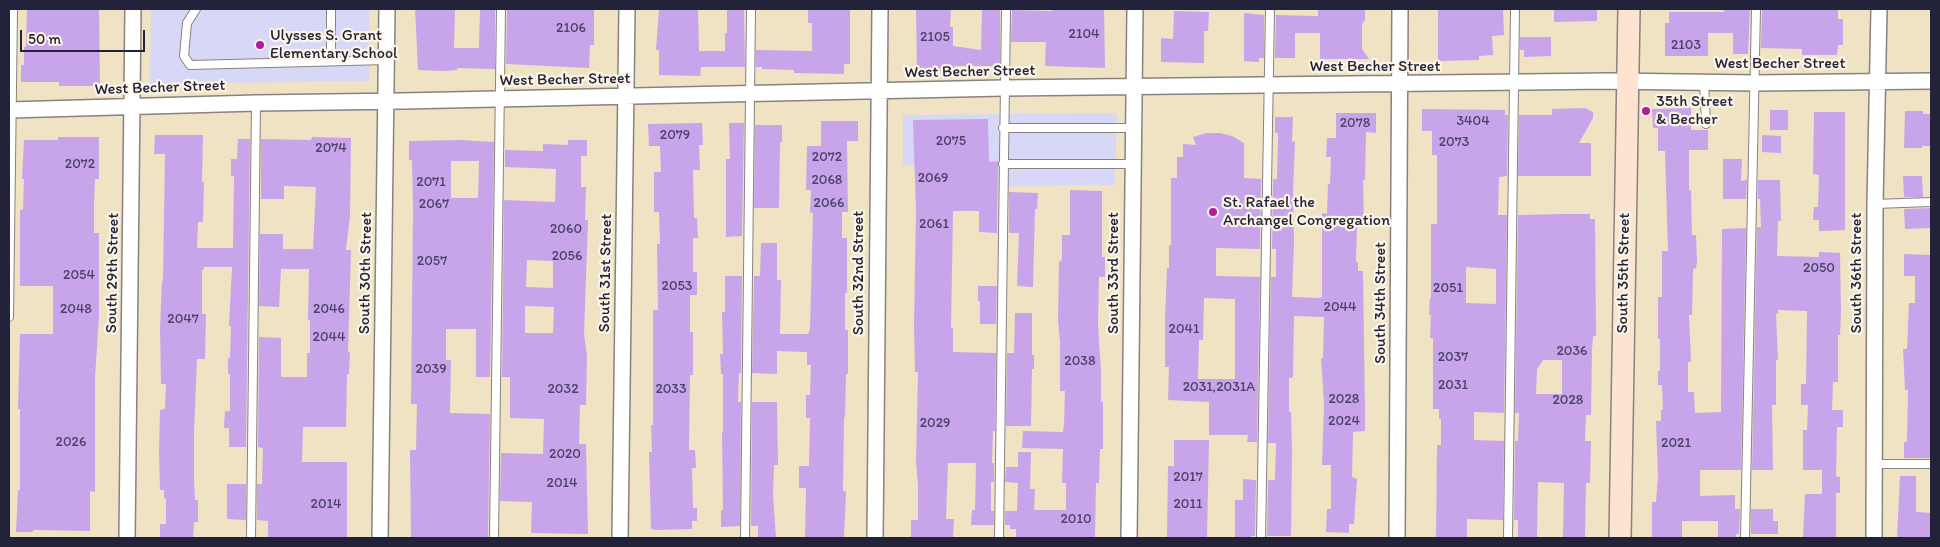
<!DOCTYPE html>
<html>
<head>
<meta charset="utf-8">
<style>
	body { margin:0 }
	#map { position:relative; width:1940px; height:547px; overflow:hidden; background:#efe3c4; font-family:Itim,sans-serif }
	canvas { display:block }
	.frame { position:absolute; inset:0; border:10px solid #22223b; pointer-events:none }
	.scale { position:absolute; left:20px; top:30px; width:125px; height:22px; box-sizing:border-box; border:2px solid #22223b; border-top:0; padding-left:6px; font-size:15px; line-height:18px; white-space:nowrap; color:#22223b; -webkit-text-stroke:4px #fcf5e5; paint-order:stroke }
</style>
</head>
<body>
<div id="map">
<canvas width="1940" height="547"></canvas>
<div class="frame"></div>
<div class="scale">50 m</div>
</div>
<script>
const g = document.querySelector('canvas').getContext('2d');
g.lineJoin = 'round';
function fillPath(path, color) { g.fillStyle = color; g.fill(path, 'evenodd'); }
function stroke(path, color, width, dash) { g.strokeStyle = color; g.lineWidth = width; g.lineCap = dash ? 'butt' : 'round'; g.setLineDash(dash || []); g.stroke(path); }
function label(font, color, halo, rows, align = 'center') {
  g.font = font + ' Itim,sans-serif'; g.lineWidth = 4.5; g.setLineDash([]); g.textBaseline = 'middle'; g.strokeStyle = halo; g.fillStyle = color; for (const [text, x, y, turn = 0] of rows) {
    g.save(); g.translate(x, y); g.rotate((+turn || 0) * Math.PI / 180); g.textAlign = isNaN(turn) ? turn : align; if (halo) g.strokeText(text, 0, 0); g.fillText(text, 0, 0); g.restore();
  }
}
fillPath(new Path2D(`
	M151,9H369V81L150,84Z
	M1117,113L1115,185L968,187V165H903V115Z`), '#d7d7f8');
fillPath(new Path2D(`
	M27,9H99L100,86H59V82H21V65H24V47H26Z
	M415,9H455L454,48H479L480,9H495V69L457,68V70L445,71L418,70Z
	M507,9H594V45H590L589,68L506,64Z
	M659,9L698,10L699,51H725V33H727V9H744L745,67H701L700,76L659,75V50H656Z
	M808,9H850V64H844V74L794,73V70L762,69V67H756V50L812,51V23H808Z
	M916,9H951L950,27H953V46L981,50L982,9H1000V66H955V71H917Z
	M1052,9L1104,10L1105,68L1045,66L1046,42H1011L1012,10L1052,11Z
	M1438,9H1503L1504,35L1492,36L1493,55L1479,56V60L1438,61Z
	M1554,9H1597V21L1554,22Z
	M1724,9L1750,10L1748,54H1733V33H1708V56H1665V23H1669V12H1724Z
	M1318,10H1365V20L1362,24V49L1369,59H1320V33H1295V58H1275L1276,15L1318,16Z
	M1762,10H1838V19H1843V45H1838L1837,55H1802V49L1761,48Z
	M1174,11L1209,12L1208,31H1204V63L1161,62V38L1173,39Z
	M1244,13L1264,15V58H1259V62L1244,61Z
	M1520,37H1551V56L1524,57V50H1520Z
	M1585,108L1593,112V118L1579,143H1591V176H1518L1519,115H1552V109Z
	M1691,108V130H1708V150H1689V190H1691L1692,235H1696L1697,262L1696,268L1693,269L1692,315H1689L1691,362H1688V392H1694L1695,413L1721,412L1722,229L1746,228L1741,470H1700V496L1735,495V509H1740L1739,534H1736V538H1718V521H1682V538H1652V502H1656L1658,476L1656,421H1661V410H1663L1662,385H1658V371H1660V339H1658V297H1662V251H1668L1665,151H1658V128H1653L1652,109Z
	M1422,109L1505,110V115H1508L1507,176L1499,177L1498,215H1507L1504,413L1474,412V440L1504,441L1503,520L1467,519V538H1436L1437,445H1441V419H1439V409H1433V338H1430L1431,315H1429L1430,298H1431V224H1437V155H1432V131H1422ZM1466,267L1496,269V304L1466,303Z
	M1770,110H1788V130H1770Z
	M1905,111H1923V114H1931V146H1922V148H1904Z
	M1814,112H1845V230L1819,231V220H1813L1814,207H1818L1819,175L1813,174Z
	M1336,113H1376V133L1366,132L1365,180H1363L1364,225L1357,226L1356,262H1358V271H1363L1365,412V431L1353,432L1352,477L1357,479L1354,524H1349V533L1326,532L1327,509H1331V465H1322L1324,404L1321,358H1323L1324,317L1294,316L1293,376L1292,378H1289V412H1291L1292,451L1291,536H1267L1268,480H1275L1276,443H1268L1271,277H1276V249H1272L1273,179H1277L1278,133H1275V117H1293L1292,141L1295,142L1293,191L1294,241L1292,297L1319,298L1322,297V213L1327,214L1328,184H1330L1331,157H1326L1327,138H1336Z
	M988,119L989,162L998,161L997,233L979,232V211H953L951,328H953V352L996,353L995,431H993L992,463H994V482H991V511H994V525H971L972,510H975L976,463H948L946,519H954L953,537L911,538V520H918V486L916,462L918,372H915L914,326L916,211L913,120Z
	M821,121H858V141H847L848,212H842V238H847V293H845V330H848V374H846L845,417H844L843,491H846L844,538H805L806,488H799V466H809L810,418H806V395H810L811,365H807V352L777,351V374L752,373L754,276H760L761,243H777V280H781L780,334H808L810,329L813,213H810L811,190H806L807,146H821Z
	M702,123L703,145H699L700,170H693L694,218H697L698,238H693V272H697V295H690V332H693V375H690L689,450H695L696,468H692L693,508H697V521H692V529L656,530L651,529L649,452H652L651,425H653V310H658L657,244H660L659,212H654V172H661L660,146H649L648,124Z
	M729,123H744L742,236L726,237V159H730Z
	M755,125H782V142H780L779,208H754Z
	M1206,133H1220L1232,136L1244,143V178L1261,179L1260,249L1216,248V276L1260,277L1257,442H1247L1248,435H1209V402L1168,400L1169,367H1165V319L1167,268H1169V245H1171V178H1177V157H1183V144L1196,145L1193,137ZM1204,298L1235,299V379H1198L1199,340H1203Z
	M155,135H203L202,182H204L203,222H198L197,248H233L234,176H231V159H237L238,139H250L246,447H229V428H224L225,411H230V374H228V358H230L231,326H229L232,267H204V270H202V314H206L205,359H197L194,432V479L195,500H198V522H194L193,538H160V524H166V499L164,498V490H160L159,452L160,410L165,409L166,384H161L160,328L162,281H163L165,154H154Z
	M1762,135L1781,136V153L1762,152Z
	M58,137H99V179H95L94,204V233H99V316L95,377V492L90,491V531L33,530V532H16L18,490H20V409H18L20,334H53V286H20V209L23,210L24,179H22L24,140H58Z
	M312,137L351,138L350,216L346,250H351L348,352H350L349,374H347L346,427H303L302,462H347V538H268V521L257,520V484H262L263,448L258,447L259,337L281,338V377H307V353H310V320H308L309,269H281L279,307L259,306L260,234H283V249H313L316,187L284,186V199H261V139L311,140Z
	M460,140L494,142L490,377H476V329H446V360H451L450,413L490,414L488,538H411L410,450H416L417,404H411L413,210L412,160H409V141ZM451,161H479L478,198H451Z
	M568,140H587V156H581V187H586L585,220H588L584,334L587,356L586,405H580L579,444H586L588,534L531,533L532,502L500,501L501,453L543,454L544,419L510,418V377H502L504,200L555,202L556,169L505,167V150L543,151V144L568,145ZM527,260L553,261V288L526,287ZM525,306L554,307L553,333H525Z
	M1723,159H1742L1741,181L1747,180L1746,199H1723Z
	M1903,176H1922L1923,197H1904Z
	M1758,180H1780L1781,221H1778L1777,256L1819,257V252L1840,253L1841,312L1840,335H1838V382H1833L1832,410H1843V427H1837L1836,476L1840,477V493H1836V538H1803L1805,494H1822V470H1803V430H1807L1808,405H1801V384H1806L1807,311L1778,310V314H1776L1778,360H1776V405H1772L1773,470H1752L1757,227H1761L1760,199H1758Z
	M1070,190L1102,191V257H1105V277H1099L1098,324L1101,372V402H1103V449H1100L1099,483H1096L1095,538H1016V529H1010V525H1005V511H1017L1018,483L1005,482L1006,467H1018V452H1031L1030,489H1035L1034,510H1066V483H1062L1063,449L1022,448L1023,431L1063,432L1064,424L1065,391H1060V343L1058,320L1059,262L1062,260V235H1070Z
	M1009,192L1038,193L1037,209H1035L1033,287L1017,286L1019,233H1009Z
	M1931,208V228L1905,229L1904,209Z
	M1564,214H1590V219H1595L1596,336H1593L1592,350L1591,415H1586L1585,441H1591L1590,483H1586L1585,538H1563L1564,483L1538,482L1537,538H1518V520H1514L1515,441H1518L1519,413H1515L1518,215ZM1543,360H1562V394H1536L1537,369Z
	M1904,254L1931,255V458H1904V442H1907L1908,390H1905L1903,349H1907L1909,303H1915V276H1904Z
	M725,276H742L741,373H739L738,402H741L740,526L721,527V510H723L722,432H723V374H721L720,354H723L722,312H725Z
	M978,286H997L996,324H980V301H978Z
	M1015,313H1032V355H1034V369H1032L1031,426H1006L1007,353H1014Z
	M752,402H777L778,465H774L773,495L776,538H758V526H751Z
	M1174,440H1209L1207,538H1167L1168,466H1174Z
	M1900,476H1916V512L1931,513V538H1897Z
	M1243,479L1256,480L1255,536H1251V538H1235V500H1243Z
	M227,484H246V520L227,519Z
	M1751,509H1773V521H1778V534H1751Z`), '#c8a4ea');
const service = new Path2D(`
	M196,9L187,23L184,56L190,65L387,60
	M331,61V9
	M1704,82L1706,124
	M1003,128H1133
	M1003,164H1132
	M1875,204L1931,202
	M9,317L13,9
	M1873,464H1931
	M251,538L256,103
	M494,538L501,9
	M745,538L751,9
	M999,538L1006,9
	M1261,538L1270,9
	M1508,538L1515,9
	M1745,538L1756,9`);
const minor = new Path2D(`
	M9,110L256,103L403,101L1004,88L1609,81L1755,83L1931,81
	M127,538L133,9
	M380,538L387,9
	M620,538L627,9
	M875,538L880,9
	M1129,538L1135,9
	M1397,538L1400,9
	M1874,538L1875,204L1879,9`);
const secondary = new Path2D(`
	M1620,538L1629,9`);
stroke(service, '#888280', 10);
stroke(minor, '#888280', 18);
stroke(secondary, '#888280', 24);
stroke(service, '#fff', 8);
stroke(minor, '#fff', 15);
stroke(secondary, '#fde4d1', 21);
for (const [x, y, r, color] of [
	[260,45,5,"#b5179e"],
	[1646,111,5,"#b5179e"],
	[1213,212,5,"#b5179e"]
]) { const dot = new Path2D(); dot.arc(x, y, r, 0, 2 * Math.PI); g.fillStyle = color; g.fill(dot); stroke(dot, '#fcf5e5', 2); }
label('14px', '#4c4267', null, [
	["2106",571,28],
	["2104",1084,34],
	["2105",935,37],
	["2103",1686,45],
	["3404",1473,121],
	["2078",1355,123],
	["2079",675,135],
	["2075",951,141],
	["2073",1454,142],
	["2074",331,148],
	["2072",827,157],
	["2072",80,164],
	["2069",933,178],
	["2068",827,180],
	["2071",431,182],
	["2066",829,203],
	["2067",434,204],
	["2061",934,224],
	["2060",566,229],
	["2056",567,256],
	["2057",432,261],
	["2050",1819,268],
	["2054",79,275],
	["2053",677,286],
	["2051",1448,288],
	["2044",1340,307],
	["2048",76,309],
	["2046",329,309],
	["2047",183,319],
	["2041",1184,329],
	["2044",329,337],
	["2036",1572,351],
	["2037",1453,357],
	["2038",1080,361],
	["2039",431,369],
	["2031",1453,385],
	["2031,2031A",1219,387],
	["2032",563,389],
	["2033",671,389],
	["2028",1344,399],
	["2028",1568,400],
	["2024",1344,421],
	["2029",935,423],
	["2026",71,442],
	["2021",1676,443],
	["2020",565,454],
	["2017",1188,477],
	["2014",562,483],
	["2014",326,504],
	["2011",1188,504],
	["2010",1076,519]
]);
label('16px', '#22223b', '#fcf5e5', [
	["Ulysses S. Grant",270,36],
	["Elementary School",270,54],
	["35th Street",1656,102],
	["& Becher",1656,120],
	["St. Rafael the",1223,203],
	["Archangel Congregation",1223,221]
], 'left');
label('16px', '#22223b', '#fcf5e5', [
	["West Becher Street",1780,64],
	["West Becher Street",1375,67],
	["West Becher Street",970,72,-1],
	["West Becher Street",565,80,-1],
	["West Becher Street",160,88,-2],
	["South 29th Street",113,273,-89],
	["South 30th Street",366,273,-89],
	["South 31st Street",606,273,-89],
	["South 32nd Street",859,273,-90],
	["South 33rd Street",1114,273,-90],
	["South 35th Street",1624,273,-89],
	["South 36th Street",1857,273,-90],
	["South 34th Street",1381,303,-90]
]);
</script>
</body>
</html>
